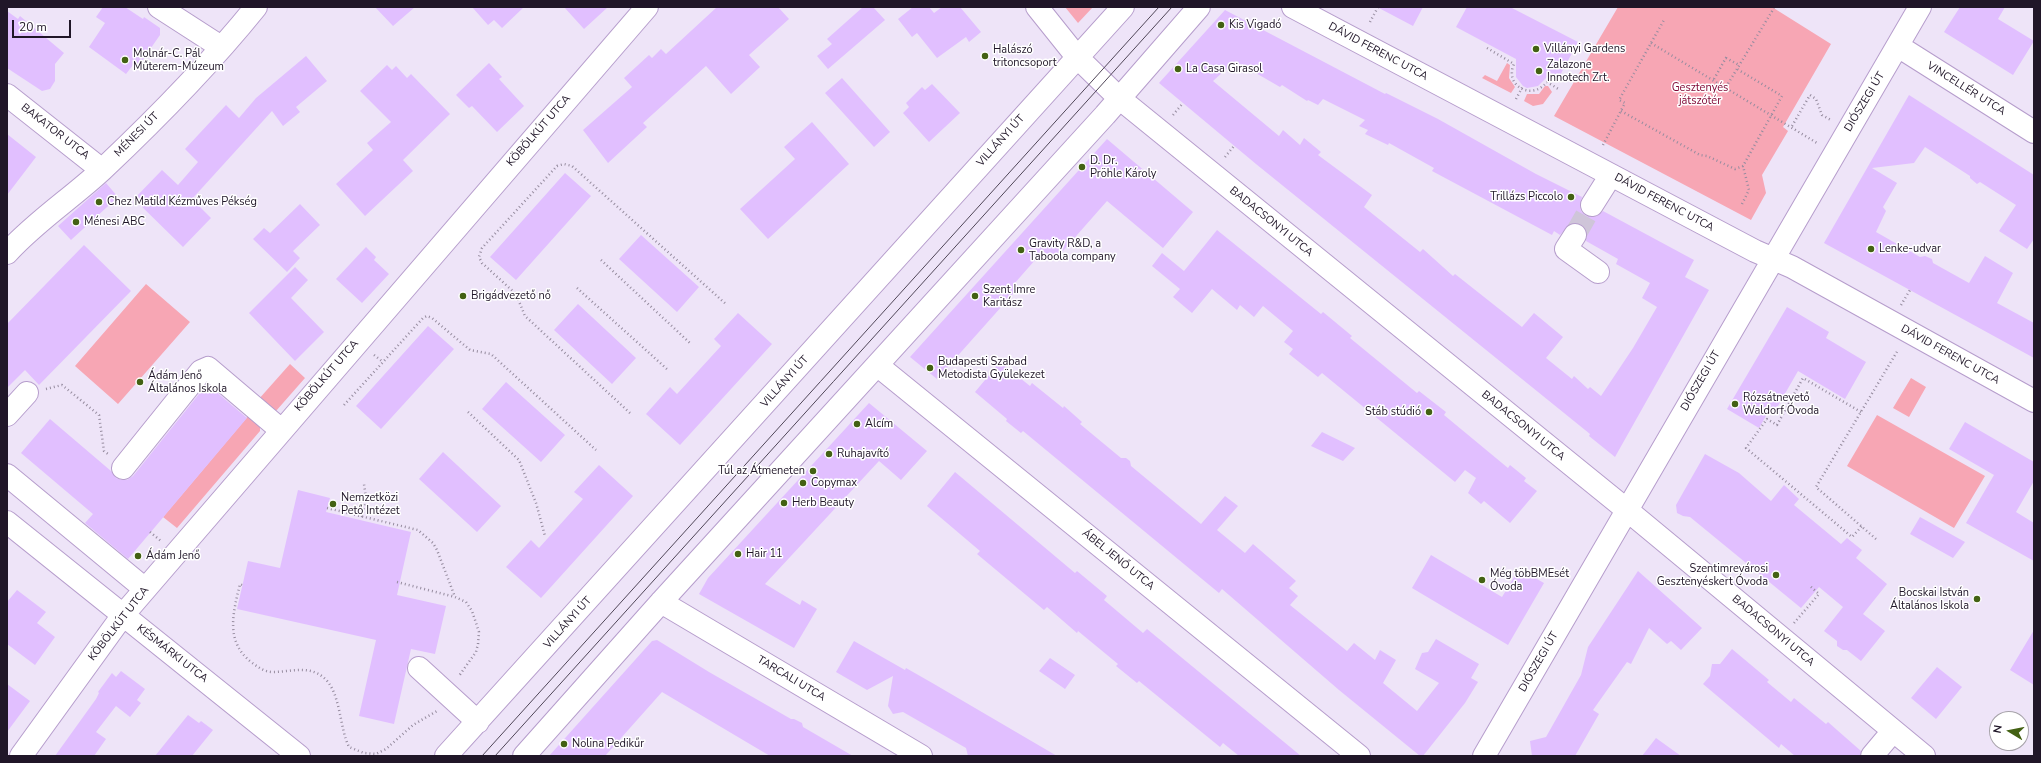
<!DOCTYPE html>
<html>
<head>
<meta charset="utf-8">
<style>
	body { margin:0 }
	#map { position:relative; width:2041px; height:763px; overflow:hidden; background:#eee4f8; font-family:"Nunito Sans",sans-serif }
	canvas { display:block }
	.frame { position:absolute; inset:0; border:8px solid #201628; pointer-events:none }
	.north { position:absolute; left:1989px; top:711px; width:40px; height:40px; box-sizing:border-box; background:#fff; border:1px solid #a6a2a9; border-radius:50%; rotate:280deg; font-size:11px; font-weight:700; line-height:16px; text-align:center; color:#201628 }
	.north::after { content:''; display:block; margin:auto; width:14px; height:18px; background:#436113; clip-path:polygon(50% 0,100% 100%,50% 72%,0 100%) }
	.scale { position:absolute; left:12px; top:20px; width:59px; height:18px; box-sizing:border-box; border:2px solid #201628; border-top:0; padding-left:5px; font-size:12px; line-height:14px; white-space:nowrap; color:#201628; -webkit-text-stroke:3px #fff; paint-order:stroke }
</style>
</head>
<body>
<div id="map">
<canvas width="2041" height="763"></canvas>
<div class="frame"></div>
<div class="north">N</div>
<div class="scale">20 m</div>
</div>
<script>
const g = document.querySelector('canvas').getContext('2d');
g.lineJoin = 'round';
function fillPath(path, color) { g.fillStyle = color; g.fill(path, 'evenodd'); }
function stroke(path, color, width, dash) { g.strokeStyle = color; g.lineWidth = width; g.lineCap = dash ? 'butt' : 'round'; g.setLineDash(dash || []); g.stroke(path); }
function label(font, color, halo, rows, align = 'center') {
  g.font = font + ' "Nunito Sans",sans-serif'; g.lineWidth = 3; g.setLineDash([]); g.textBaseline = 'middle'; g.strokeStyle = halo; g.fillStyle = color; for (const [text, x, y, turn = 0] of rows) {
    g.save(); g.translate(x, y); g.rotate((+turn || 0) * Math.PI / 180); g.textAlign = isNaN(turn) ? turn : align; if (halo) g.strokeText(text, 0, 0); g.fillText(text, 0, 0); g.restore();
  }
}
fillPath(new Path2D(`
	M1065,7H1093L1078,23Z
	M1618,7H1772L1831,44L1783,127L1788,131L1762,175L1766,193L1751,220L1554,116Z
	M1507,63L1510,65L1509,78L1515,87L1511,93L1482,78L1485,75L1497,81Z
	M1545,86H1548L1552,92L1543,104L1533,106L1524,101L1527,94H1539Z
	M146,284L190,322L118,404L75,366Z
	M290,364L305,378L276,411H273L258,400Z
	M1911,378L1926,387L1909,417L1893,408Z
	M1877,415L1985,476L1954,528L1847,466Z
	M248,416L260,427V431L177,528L163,517Z`), '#f7a6b4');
fillPath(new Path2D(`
	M103,7H125L143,19L144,17L160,28V35L137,68L133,65L126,74L89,47L105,23L96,17Z
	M375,7H415L393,26Z
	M472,7H524L502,28L494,20L488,25Z
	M564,7H608L584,29Z
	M717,7H778L789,19L749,55L760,67L731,94L706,66L643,123L647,127L608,163L583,130L632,87L624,78L649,55L652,58L661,49L666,54Z
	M863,7H873L885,20L828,69L817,56L832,44L827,39Z
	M913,7H929L934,13L942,7H960L981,32L969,42L966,37L937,58L917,33L912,37L898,19Z
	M1377,7H1423L1413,26Z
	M1467,7H1510L1578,42L1557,81L1548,76L1538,86L1527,88L1523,86L1516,77V59L1456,27Z
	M1960,7H2005L1998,19L2034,41L2013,75L1944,32Z
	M1225,10L1385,94L1386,93L1438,119L1536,174L1582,197L1580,205L1581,211L1586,216L1591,217L1597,216L1603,211L1694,260L1685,277L1709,290L1615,457L1589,436L1590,434L1256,164L1159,83ZM1235,61L1280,87L1282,85L1307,101L1308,100L1318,105L1323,99L1365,120L1359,126L1368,130L1365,134L1388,145L1389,143L1434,168L1432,171L1552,235L1554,231L1560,235L1570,224L1576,223L1581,224L1586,230L1587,236L1586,241L1618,259L1616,264L1650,283L1642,298L1657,307L1633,348L1601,396L1590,387L1588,389L1574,376L1572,379L1546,358L1563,337L1534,313L1522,327L1455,274L1453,276L1423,249L1420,252L1364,207L1372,195L1318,155L1321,152L1304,138L1300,145L1283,130L1279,136L1213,81Z
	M7,11L18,19L20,16L64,53L55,64V81L50,89L42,91L7,68Z
	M306,56L327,81L296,107L300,112L283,126L272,111L192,199L211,218L183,247L134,199L162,170L178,185L198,162L185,149L226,105L239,118L256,98Z
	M489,63L502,77L499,79L524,106L497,132L472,106L469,108L456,95Z
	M387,65L392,70L396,66L407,78L411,74L450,114L403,160L413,171L365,216L336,184L373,150L367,143L391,122L360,91Z
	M842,78L890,132L874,147L825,93Z
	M932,84L960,113L929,142L903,113L909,107L906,103L922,87L925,90Z
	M1909,95L2034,175V239L2027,249L1999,231L2016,205L1980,182L1977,184L1970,178V176L1925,147L1914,163L1872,168L1897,183L1883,207L1886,211L1876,232L1920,257L1925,256L1932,259L1933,263L1969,283L1985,256L2013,273L1997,303L2034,323V358L1824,243Z
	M812,122L849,164L768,239L740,209L795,159L784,147Z
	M7,134L36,157L7,195Z
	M1107,139L1193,212L1163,248L1107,201L1055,260L1043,251L1014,284L1019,287L937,379L910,357Z
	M565,173L591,196L516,280L490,257Z
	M106,183L118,197L71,240L58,226Z
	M300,204L320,225L293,251L300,258L287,272L253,239L264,228L270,233Z
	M1217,230L1321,314L1323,312L1352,336L1350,338L1417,393L1419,391L1446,412L1444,415L1508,468L1510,465L1526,478L1524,481L1537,491L1510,523L1484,501L1481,504L1468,493L1476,478L1465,470L1455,482L1322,373L1318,377L1289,354L1293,349L1284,342L1293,331L1263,306L1254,317L1240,305L1237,310L1212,289L1192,313L1173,297L1180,289L1152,266L1162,253L1184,271Z
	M641,235L699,287L677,312L619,259Z
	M84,245L131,291L39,385L25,370L7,388V324Z
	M366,247L376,257L374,260L389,274L362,303L336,279Z
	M295,267L308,280L291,298L324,332L295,361L249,313Z
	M578,304L636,358L612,384L554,330Z
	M1787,307L1829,332L1826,338L1866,362L1845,399L1798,371L1775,411L1770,409L1759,428L1727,409Z
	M738,313L772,344L680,445L646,414L670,387L677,394L721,346L714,339Z
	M428,326L454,349L381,429L356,406Z
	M1000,362L1030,386L1032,383L1063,408L1064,406L1082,422L1080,424L1121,458H1126L1130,461L1131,466L1201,524L1225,496L1238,506L1217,530L1245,553L1253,544L1296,581L1289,588L1298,596L1290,605L1347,651L1354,643L1375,660L1380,650L1396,660L1383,683L1417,711L1439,683L1415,669L1422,653L1428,652L1436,639L1479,664L1471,678L1478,682L1465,703L1423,756H1420L1339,690L1222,589L1219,593L1023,431L1021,433L1006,421L1007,419L975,392Z
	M506,382L565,435L541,462L482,409Z
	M207,384L247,418L128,559L85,523L93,514L21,453L50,419L111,471L116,478L121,480H127L133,476Z
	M869,403L927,451L901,480L879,461L765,584L800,605L802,600L817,609L794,648L699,594L708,578Z
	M1965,422L2034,462V481L2016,512L2034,523V561L1966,523L1994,475L1949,449Z
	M1322,432L1355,448L1343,461L1311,446Z
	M443,452L501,506L477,532L419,479Z
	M1705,454L1739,473L1771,501L1784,485L1799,499L1794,505L1841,544L1847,538L1862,550L1856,558L1887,584L1863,614L1885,631L1861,661L1847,650H1843L1837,646V641L1824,631L1843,607L1819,587L1801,608L1690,517L1683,516L1677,513L1676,505Z
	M599,465L633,496L541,598L506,567L531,540L539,548L583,499L574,492Z
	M955,472L1075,573L1077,571L1107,596L1104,600L1143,633L1147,629L1301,756H1239L1223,743L1220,747L1139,681L1137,683L1116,666L1118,664L1078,631L1077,633L1047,607L1044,610L977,554L980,551L927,506Z
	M298,490L330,498L326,512L411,532L397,595L446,606L435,654L411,649L394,724L359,716L376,640L237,609L248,561L280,568Z
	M1920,517L1965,542L1953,558L1910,534Z
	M1431,555L1502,597L1519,569L1544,583L1508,645L1412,588Z
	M1638,571L1702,628L1681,650L1671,641L1667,644L1649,628L1631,664L1627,662L1593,710L1599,714L1575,756H1532L1530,741L1546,737L1581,675L1588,647Z
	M17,590L46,612L37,623L55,637L35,665L7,644V602Z
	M2034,630V685L2010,670Z
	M657,640L709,672L791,719H794L802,723L803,727L853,756H770L662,692L605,756H549L652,641Z
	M854,641L905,670L906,668L934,684L1057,756H968L966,748L903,712L893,714L888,706L893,676L867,690L836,672Z
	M1732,649L1769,680L1767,682L1791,702L1794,698L1826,724L1828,722L1837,730L1861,751L1860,756H1795L1781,744L1779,748L1703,684L1710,676L1712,664H1720Z
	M1050,658L1075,675L1065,689L1039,671Z
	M1937,667L1962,687L1936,719L1911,698Z
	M121,671L145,689L137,700L141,703L130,717L116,706L96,732L106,739L94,756H55L96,699L99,693L98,692L112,673L116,677Z
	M7,684L30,701L7,732Z
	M188,715L199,723L201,721L213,730L192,756H155Z
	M1656,738L1681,756H1642Z`), '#e1bfff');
stroke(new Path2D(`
	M1575,235L1592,205`), '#cfc5d9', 22, [22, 11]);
const minor = new Path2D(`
	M159,7L221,47
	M1037,7L1077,57L1119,98L1627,510L1924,756
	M1293,7L1755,251L1792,267L2034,401
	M1898,46L2034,132
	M7,95L102,170
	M1592,205L1611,175
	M1575,235L1566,249L1598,272
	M7,253C36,221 72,198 103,169C157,118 210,64 256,7
	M877,365L1359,756
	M7,415L27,393
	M123,468L201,371L208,368L281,430
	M7,475L145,589
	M7,522L299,756
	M661,602L921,756
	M419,668L478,722
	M21,756L123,615L647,7
	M446,756L1123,7
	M524,756L661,602L1105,115L1199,7
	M1484,756L1920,7
	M1872,756L1893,731`);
stroke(minor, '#b69dcc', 24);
stroke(new Path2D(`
	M1370,22L1378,7
	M1651,43L1817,143
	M1487,48L1514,64C1504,86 1532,101 1547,82L1560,90
	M1726,58L1739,65
	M1714,79L1727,56
	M1726,87L1774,8
	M1516,99L1523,86
	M1621,111L1700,155L1707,156L1735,169L1743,166L1782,96L1737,69
	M1173,115L1183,103
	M1792,126L1810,95L1816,99L1822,115L1831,120
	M1603,145L1625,103L1619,100L1664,20
	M1225,157L1234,146
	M1742,204L1749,190L1743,166
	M601,260L691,344
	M577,288L668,370
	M1901,305L1910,290
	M374,355L383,362
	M46,389L62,385L99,415L104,451L108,454
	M344,405L423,318L427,316L432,318L470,350L491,354L596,450
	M468,412L519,460L536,503L545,536
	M1861,412L1803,378L1777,425L1767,419L1746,448L1852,537L1862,526
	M630,413L525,316L516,294L482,263L479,257L482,248L557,166L564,164L572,166L727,305
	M327,508L418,530L433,543L437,550L455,597
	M362,517L366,498L364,484
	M150,532L161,541
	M1876,539L1816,487L1898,350
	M397,582L455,597L466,602L472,611L479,632L478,644L476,652L459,676
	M242,585L240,584C233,613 225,641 251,662C258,667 264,672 273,672C290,672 308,665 323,677C341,691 339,727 349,747L364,753L376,754L386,749L413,725L437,711
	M1794,623L1819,594L1810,586`), '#968c9f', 2.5, [1, 3]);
stroke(minor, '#fff', 22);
stroke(new Path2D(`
	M482,756L1159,7
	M495,756L1172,7`), '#504658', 1);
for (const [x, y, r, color] of [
	[1221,25,4,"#436113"],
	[1536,49,4,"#436113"],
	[985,56,4,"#436113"],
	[125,60,4,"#436113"],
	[1178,69,4,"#436113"],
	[1539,71,4,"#436113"],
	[1082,167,4,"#436113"],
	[1571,197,4,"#436113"],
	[99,202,4,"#436113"],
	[76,222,4,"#436113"],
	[1871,249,4,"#436113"],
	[1021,250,4,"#436113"],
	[463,296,4,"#436113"],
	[975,296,4,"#436113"],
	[930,368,4,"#436113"],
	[140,382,4,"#436113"],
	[1735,404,4,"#436113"],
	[1429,412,4,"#436113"],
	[857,424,4,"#436113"],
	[829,454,4,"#436113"],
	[813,471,4,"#436113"],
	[803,483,4,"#436113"],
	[784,503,4,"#436113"],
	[333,504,4,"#436113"],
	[738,554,4,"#436113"],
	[138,556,4,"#436113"],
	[1776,575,4,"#436113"],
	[1482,580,4,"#436113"],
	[1977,599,4,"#436113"],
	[564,744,4,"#436113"]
]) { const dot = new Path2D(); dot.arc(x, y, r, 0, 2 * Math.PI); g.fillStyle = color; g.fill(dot); stroke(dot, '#fff', 1.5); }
label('11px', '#201628', '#fff', [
	["Kis Vigadó",1229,25],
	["Villányi Gardens",1544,49],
	["Halászó",993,50],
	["tritoncsoport",993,63],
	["Molnár-C. Pál",133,54],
	["Műterem-Múzeum",133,67],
	["Zalazone",1547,65],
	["Innotech Zrt.",1547,78],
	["La Casa Girasol",1186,69],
	["D. Dr.",1090,161],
	["Pröhle Károly",1090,174],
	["Trillázs Piccolo",1563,197,"right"],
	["Chez Matild Kézműves Pékség",107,202],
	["Ménesi ABC",84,222],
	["Gravity R&D, a",1029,244],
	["Taboola company",1029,257],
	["Lenke-udvar",1879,249],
	["Szent Imre",983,290],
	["Karitász",983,303],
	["Brigádvezető nő",471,296],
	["Budapesti Szabad",938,362],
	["Metodista Gyülekezet",938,375],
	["Ádám Jenő",148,376],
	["Általános Iskola",148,389],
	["Rózsátnevető",1743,398],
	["Waldorf Óvoda",1743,411],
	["Stáb stúdió",1421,412,"right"],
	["Alcím",865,424],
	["Ruhajavító",837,454],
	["Túl az Átmeneten",805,471,"right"],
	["Copymax",811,483],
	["Nemzetközi",341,498],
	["Pető Intézet",341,511],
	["Herb Beauty",792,503],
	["Hair 11",746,554],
	["Ádám Jenő",146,556],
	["Szentimrevárosi",1768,569,"right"],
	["Gesztenyéskert Óvoda",1768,582,"right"],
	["Még töbBMEsét",1490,574],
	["Óvoda",1490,587],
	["Bocskai István",1969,593,"right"],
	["Általános Iskola",1969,606,"right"],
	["Nolina Pedikűr",572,744]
], 'left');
label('11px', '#201628', '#fff', [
	["DÁVID FERENC UTCA",1378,52,28],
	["VINCELLÉR UTCA",1966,89,32],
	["DIÓSZEGI ÚT",1865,102,-59],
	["KÖBÖLKÚT UTCA",539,131,-49],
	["BAKATOR UTCA",55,132,38],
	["MÉNESI ÚT",137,135,-45],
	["VILLÁNYI ÚT",1001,141,-48],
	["DÁVID FERENC UTCA",1664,203,28],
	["BADACSONYI UTCA",1271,222,39],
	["DÁVID FERENC UTCA",1950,355,29],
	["KÖBÖLKÚT UTCA",327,376,-49],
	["DIÓSZEGI ÚT",1701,381,-60],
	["VILLÁNYI ÚT",785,382,-48],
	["BADACSONYI UTCA",1523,426,39],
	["ÁBEL JENŐ UTCA",1118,560,39],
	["VILLÁNYI ÚT",568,623,-48],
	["KÖBÖLKÚT UTCA",119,624,-52],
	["BADACSONYI UTCA",1773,631,40],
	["KÉSMÁRKI UTCA",172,654,38],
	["DIÓSZEGI ÚT",1539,662,-60],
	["TARCALI UTCA",791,679,31]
]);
label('11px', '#7e0432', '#fff', [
	["Gesztenyés",1700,88],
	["játszótér",1700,101]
]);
</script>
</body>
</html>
